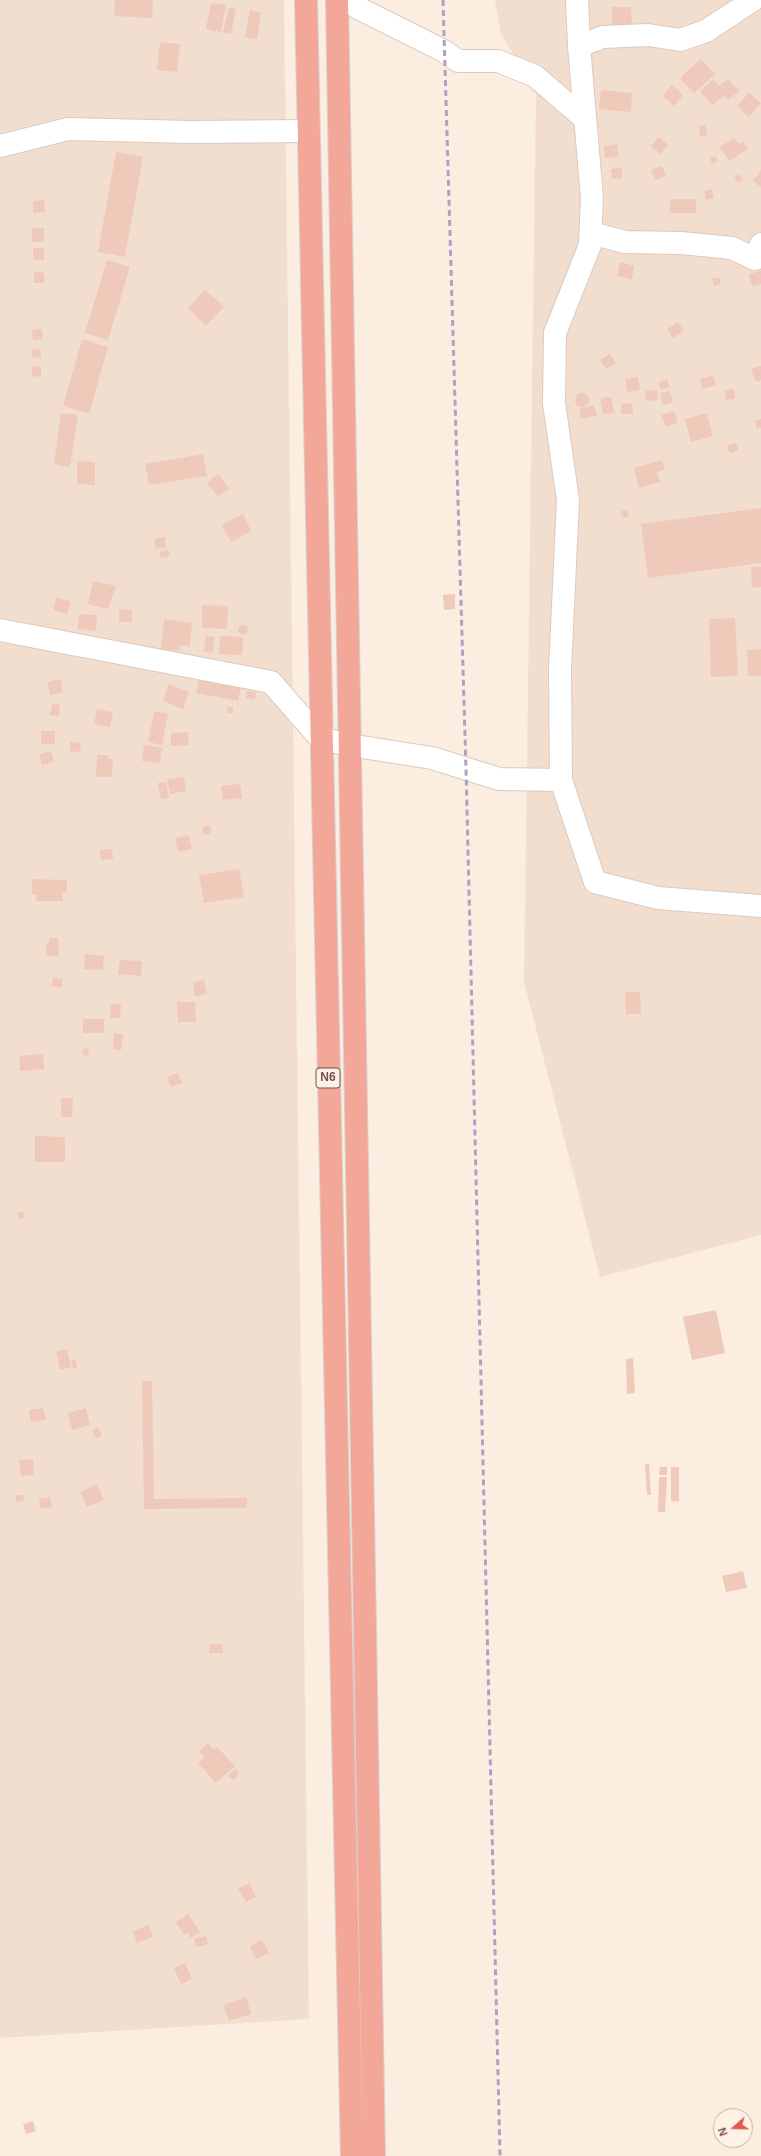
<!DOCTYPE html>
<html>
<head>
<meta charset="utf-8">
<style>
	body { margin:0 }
	#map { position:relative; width:761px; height:2156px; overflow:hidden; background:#fbeee0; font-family:Arial,sans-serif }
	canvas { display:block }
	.north { position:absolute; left:713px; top:2108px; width:40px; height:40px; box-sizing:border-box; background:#fef2e6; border:1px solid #c5b2a7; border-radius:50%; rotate:250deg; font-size:11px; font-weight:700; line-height:16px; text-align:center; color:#705349 }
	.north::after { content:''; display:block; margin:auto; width:14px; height:18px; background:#e05b4a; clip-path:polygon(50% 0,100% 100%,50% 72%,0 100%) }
</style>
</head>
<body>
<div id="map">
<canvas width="761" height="2156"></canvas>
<div class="north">N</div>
</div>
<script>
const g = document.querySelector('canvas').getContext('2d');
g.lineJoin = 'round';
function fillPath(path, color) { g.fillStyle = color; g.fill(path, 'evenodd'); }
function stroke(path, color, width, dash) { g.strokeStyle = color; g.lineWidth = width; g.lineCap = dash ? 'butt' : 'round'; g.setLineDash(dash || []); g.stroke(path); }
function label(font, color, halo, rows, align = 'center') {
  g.font = font + ' Arial,sans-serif'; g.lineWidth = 3; g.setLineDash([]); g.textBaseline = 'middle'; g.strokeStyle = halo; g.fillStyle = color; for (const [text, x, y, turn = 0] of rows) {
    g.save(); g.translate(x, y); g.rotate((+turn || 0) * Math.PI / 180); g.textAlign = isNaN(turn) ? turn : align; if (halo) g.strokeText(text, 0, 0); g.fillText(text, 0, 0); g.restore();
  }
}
fillPath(new Path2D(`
	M0,0H284L309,2019L0,2038Z
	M495,0H761V1235L600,1277L524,982L536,93L501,34Z`), '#f2decf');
fillPath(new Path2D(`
	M115,0H153L152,18L114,16Z
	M211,3L226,5L221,32L206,29Z
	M229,7L236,9L231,34L223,32Z
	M612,7H631L632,28H612Z
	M250,10L261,12L257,39L245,37Z
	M160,42L180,44L177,72L157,70Z
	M701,59L715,74L694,93L680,78Z
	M713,79L719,86L728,79L739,91L728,100L724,95L713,105L700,92Z
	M672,85L683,95L674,106L663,96Z
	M601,90L632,93L631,112L599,109Z
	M749,93L761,103L749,117L737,106Z
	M706,125L707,135L700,136L699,126Z
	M659,137L668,145L660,154L651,146Z
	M734,138L739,144L743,142L748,149L729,161L720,147Z
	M617,144L618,157L605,158L604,146Z
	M116,152L143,157L125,257L98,252Z
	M716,156L718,162L712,164L710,158Z
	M662,166L666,176L655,180L651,170Z
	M622,168V178L612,179L611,169Z
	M761,170V187L753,181Z
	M739,174L743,179L738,183L734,178Z
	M712,189L714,198L706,200L704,191Z
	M670,199H696V213H670Z
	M44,200L45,212L33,213V201Z
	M32,228H44V242H32Z
	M33,248H44V260H33Z
	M107,260L130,267L108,340L85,333Z
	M620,262L634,266L632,279L617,276Z
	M761,271V284L752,286L749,274Z
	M34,272L44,273V283H34Z
	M719,277L721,284L714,286L712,279Z
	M205,290L224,307L206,326L188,308Z
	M678,322L684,331L673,338L667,329Z
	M42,329L43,339L33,340L32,330Z
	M82,339L108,347L89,414L63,406Z
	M32,349L41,350V358L32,357Z
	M610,354L616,363L606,369L600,360Z
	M32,366L41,367V377L32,376Z
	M761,366V380L756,382L751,369Z
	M713,375L716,385L703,389L700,379Z
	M638,377L640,390L627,392L625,379Z
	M667,379L670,387L661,390L658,382Z
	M734,389L735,399L726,400L725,390Z
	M657,390L658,400L646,401L645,391Z
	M670,391L673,402L663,405L660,393Z
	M575 400a7 7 0 1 1 14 0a7 7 0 1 1-14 0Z
	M607,397H611L614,413L603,414L600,399Z
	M632,403L633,414H621V404Z
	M594,405L597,416L581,419L579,409Z
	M674,411L678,423L666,427L661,415Z
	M61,413L78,415L70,467L54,464Z
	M707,413L713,436L691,442L685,419Z
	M761,419V428L757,429L755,420Z
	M736,443L739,450L730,453L727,446Z
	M203,454L207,476L149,485L145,464Z
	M662,460L665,470L657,472L660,482L639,488L634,468Z
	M77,461L95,462V485L77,484Z
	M218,474L229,488L218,497L207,483Z
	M761,508V563L648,578L641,524Z
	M628,510L629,516L622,518L621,511Z
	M243,514L251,531L231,542L222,525Z
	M165,537L166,547L156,549L154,539Z
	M168,550L170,556L161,558L159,552Z
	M751,567H761V587L752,588Z
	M93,581L116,586L108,609L88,604Z
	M455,594V609L444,610L443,595Z
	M57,597L71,602L67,614L53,610Z
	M202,605L228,606L227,629L202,628Z
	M119,609L132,610V622H119Z
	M79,614L97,615L96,631L78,629Z
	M735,618L738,676L711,677L709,619Z
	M164,619L192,623L190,646L180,645L179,651L161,649Z
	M238 630a5 5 0 1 1 10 0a5 5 0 1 1-10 0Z
	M206,636L214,637L213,653L204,652Z
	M220,636L243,637L242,655L219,654Z
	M761,649V676H748L747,650Z
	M61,679L63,692L50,695L47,682Z
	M199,679L241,686L238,701L196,693Z
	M169,684L189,692L183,709L163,701Z
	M247,691L256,692L255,699L246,698Z
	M52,704L60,705L59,716L50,715Z
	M227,707H233V713H227Z
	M97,709L113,712L110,727L94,724Z
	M154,711L168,714L162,745L148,742Z
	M41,731H55V744H41Z
	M188,732L189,745L171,746V733Z
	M70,742L81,743L80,752L70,751Z
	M144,745L162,748L160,763L142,761Z
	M51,751L54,762L42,765L39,754Z
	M97,755H109L108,759H113L112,777H96Z
	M184,777L186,791L170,794L167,780Z
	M166,782L169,798L161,799L158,783Z
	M240,784L242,798L223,800L221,786Z
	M202.5 830a4.5 4.5 0 1 1 9 0a4.5 4.5 0 1 1-9 0Z
	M189,835L192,849L178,852L175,838Z
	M112,849L113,859L101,860L100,850Z
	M239,869L244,897L204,903L199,875Z
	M32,879L67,880V893L62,892L63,901H36L37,895L32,894Z
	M49,938H58L59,956H46V943H49Z
	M85,954L104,956L103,970L84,969Z
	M120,960L142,961L141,976L118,974Z
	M53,977L63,979L61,988L52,986Z
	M204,980L207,994L195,996L193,982Z
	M625,992H640L641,1014H626Z
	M177,1002H195L196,1022H178Z
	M111,1004H121L120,1018H110Z
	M83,1019H104V1033H83Z
	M114,1033L123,1034L121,1050L113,1049Z
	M84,1047L89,1049L88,1056L82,1055Z
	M43,1054L44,1069L20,1071L19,1056Z
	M178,1073L182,1083L171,1087L167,1077Z
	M61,1098H73L72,1117H61Z
	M35,1136L65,1137V1162H35Z
	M17.5 1215a3.5 3.5 0 1 1 7 0a3.5 3.5 0 1 1-7 0Z
	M716,1310L725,1353L692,1360L683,1317Z
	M67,1349L71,1367L60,1370L56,1351Z
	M633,1358L635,1393L627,1394L626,1359Z
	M76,1359L77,1368L73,1369L71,1360Z
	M142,1381H152L154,1499L247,1498V1508L144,1509Z
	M43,1408L46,1420L31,1422L29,1410Z
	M86,1408L90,1425L72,1430L68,1413Z
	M98,1427L102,1436L96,1438L92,1430Z
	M33,1459L34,1475L21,1476L19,1460Z
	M645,1464H649L651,1495H647Z
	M660,1467H667V1475H659Z
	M671,1467H679V1502L671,1501Z
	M659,1477H667L665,1512H658Z
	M97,1484L104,1500L87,1507L80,1492Z
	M16,1495H23L24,1501L16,1502Z
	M50,1497L52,1507L40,1509L39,1499Z
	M743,1571L747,1588L726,1592L722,1576Z
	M209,1644H223V1653H209Z
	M208,1743L214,1750L217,1747L235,1766L216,1783L198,1763L204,1757L199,1751Z
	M235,1769L239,1774L233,1780L228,1776Z
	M249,1883L256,1897L246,1902L238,1889Z
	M188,1914L200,1932L191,1938L188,1933L184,1935L176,1922Z
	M149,1925L153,1937L137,1943L133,1931Z
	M206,1936L208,1944L197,1947L194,1939Z
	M262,1940L269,1953L256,1959L250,1946Z
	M185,1963L192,1979L181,1984L174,1968Z
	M246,1997L251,2014L229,2021L223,2005Z
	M33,2121L36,2131L26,2134L23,2124Z`), '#efc9b9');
const minor = new Path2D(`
	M353,0L356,7L444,51L458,61H498L535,76L585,119
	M577,0L579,46L592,198L590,245L555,333L554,403L568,500L560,670L561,780L595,882L658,898L761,906
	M579,46L603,37L648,35L680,40L706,31L753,0
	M0,146L68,129L191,132L308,131
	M591,233L625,242L681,243L732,248L755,259L761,244
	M0,630L271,682L320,738L349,745L432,758L499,779L561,780`);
const highway = new Path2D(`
	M306,0L352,2156
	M337,0L374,2156`);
stroke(minor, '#dec9bd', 24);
stroke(highway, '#d7cfcc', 24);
stroke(minor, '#fff', 22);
stroke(highway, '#f3a799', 22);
stroke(new Path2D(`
	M443,0L466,769L500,2156`), '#afa1c2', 3, [6, 4]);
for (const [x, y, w] of [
	[328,1078,24]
]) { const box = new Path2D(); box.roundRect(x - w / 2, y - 10, w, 20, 3); g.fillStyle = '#fef2e6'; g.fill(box); stroke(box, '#705349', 1); }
label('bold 12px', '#705349', null, [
	["N6",328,1078]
]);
</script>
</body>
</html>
